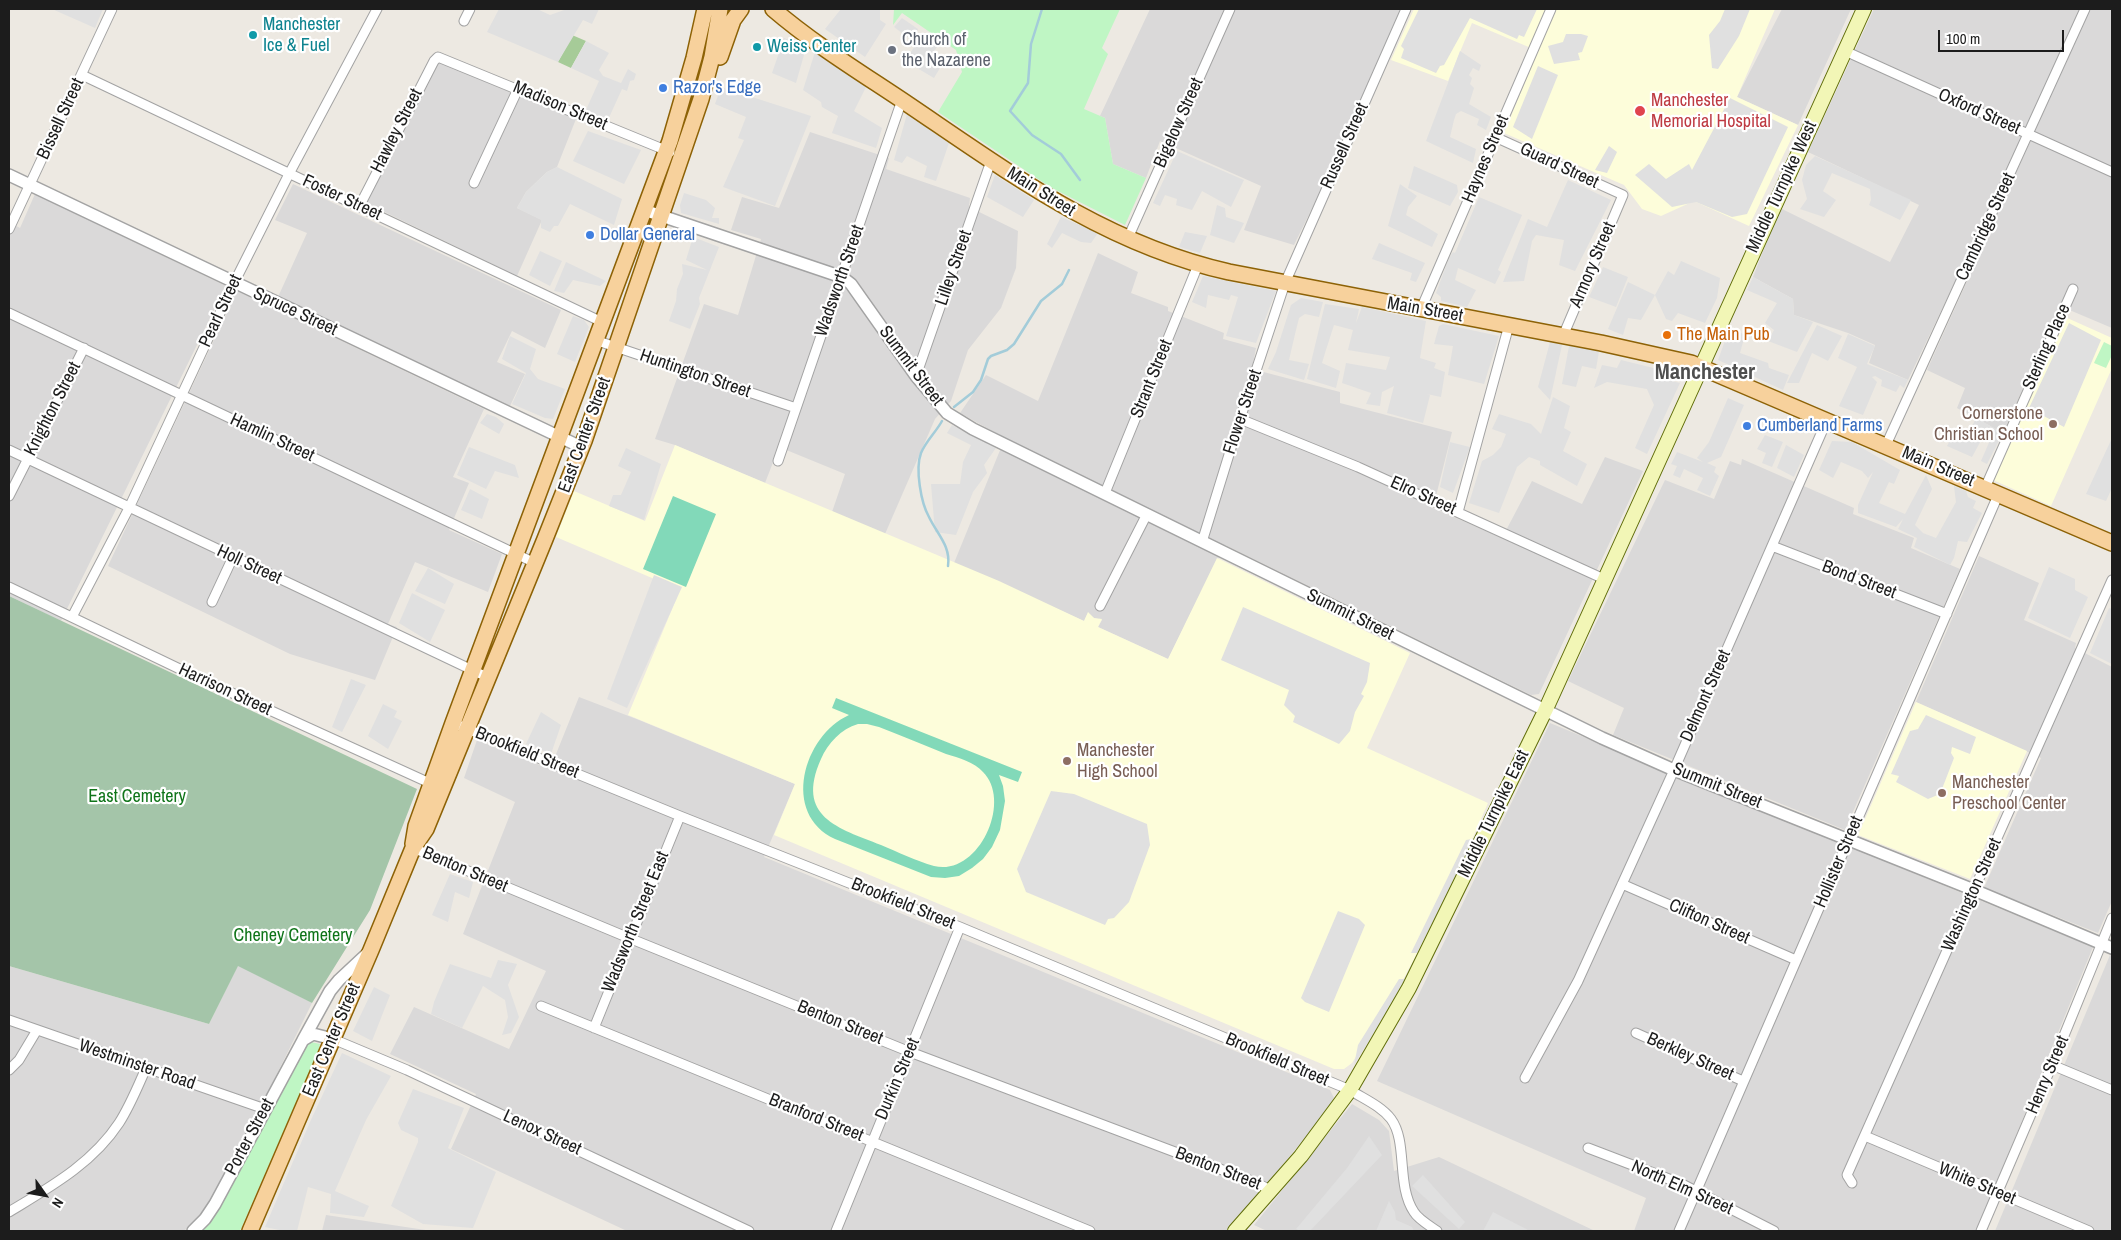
<!DOCTYPE html>
<html>
<head>
<meta charset="utf-8">
<style>
	body { margin:0 }
	#map { position:relative; width:2121px; height:1240px; overflow:hidden; background:#ede9e2; font-family:"Archivo Narrow",sans-serif }
	canvas { display:block }
	.frame { position:absolute; inset:0; border:10px solid #1c1c1c; pointer-events:none }
	.north { position:absolute; left:20px; top:1170px; width:50px; height:50px; -webkit-text-stroke:4px #fff; paint-order:stroke; rotate:122deg; font-size:14px; font-weight:700; line-height:20px; text-align:center; color:#1c1c1c }
	.north::after { content:''; display:block; margin:auto; width:18px; height:22px; background:#1c1c1c; clip-path:polygon(50% 0,100% 100%,50% 72%,0 100%) }
	.scale { position:absolute; left:1938px; top:30px; width:126px; height:22px; box-sizing:border-box; border:2px solid #1c1c1c; border-top:0; padding-left:6px; font-size:15px; line-height:18px; white-space:nowrap; color:#1c1c1c; -webkit-text-stroke:4px #fff; paint-order:stroke }
</style>
</head>
<body>
<div id="map">
<canvas width="2121" height="1240"></canvas>
<div class="frame"></div>
<div class="north">N</div>
<div class="scale">100 m</div>
</div>
<script>
const g = document.querySelector('canvas').getContext('2d');
g.lineJoin = 'round';
function fillPath(path, color) { g.fillStyle = color; g.fill(path, 'evenodd'); }
function stroke(path, color, width, dash) { g.strokeStyle = color; g.lineWidth = width; g.lineCap = dash ? 'butt' : 'round'; g.setLineDash(dash || []); g.stroke(path); }
function label(font, color, halo, rows, align = 'center') {
  g.font = font + ' "Archivo Narrow",sans-serif'; g.lineWidth = 4.5; g.setLineDash([]); g.textBaseline = 'middle'; g.strokeStyle = halo; g.fillStyle = color; for (const [text, x, y, turn = 0] of rows) {
    g.save(); g.translate(x, y); g.rotate((+turn || 0) * Math.PI / 180); g.textAlign = isNaN(turn) ? turn : align; if (halo) g.strokeText(text, 0, 0); g.fillText(text, 0, 0); g.restore();
  }
}
fillPath(new Path2D(`
	M1150,9H1410L1294,245L1244,230L1261,186L1160,141L1146,178L1113,164L1105,118L1100,116Z
	M1782,9H1851L1798,125L1737,97Z
	M1874,9H2081L1979,232L1908,380L1869,363L1875,345L1848,333L1794,315L1793,299L1753,277L1780,208L1890,262L1919,205L1808,152Z
	M2090,9H2112V328L2060,306L2003,433L1957,408L1965,388L1927,370Z
	M438,62L576,119L557,167L547,172L526,192L517,208L542,220L517,276L366,203Z
	M810,132L889,158L886,169L970,198L969,207L1018,231L1016,268L1001,308L968,350L951,401L935,419L885,534L832,512L845,474L779,447L765,483L675,445L655,439L704,304L738,315L761,239L731,230L742,197L779,208Z
	M293,184L561,310L545,348L512,331L497,362L525,374L510,406L278,297L307,233L275,220Z
	M35,194L226,286L61,621L9,596V222L20,228Z
	M1098,253L1138,272L1131,293L1168,307V311L1224,333L1223,339L1256,348L1252,369L1340,392V403L1452,432L1433,508L1502,538L1532,481L1582,504L1605,457L1643,471L1539,694L1531,695L1225,545L1168,659L1098,627L1102,620L1094,618L1088,613L1084,621L954,563L1005,438L960,413L986,375L1038,401Z
	M237,291L484,409L453,477L469,483L449,530L502,554L488,592L415,562L388,624L397,627L375,680L290,654L108,566Z
	M1742,459L1854,508L1853,514L1914,538L1911,548L1960,569L1845,830L1613,735L1624,708L1568,681L1665,480L1714,499L1730,461L1741,465Z
	M1979,556L2039,583L2024,620L2076,643L2075,648L2112,667V901L2098,933L1984,888L2041,758L1916,702Z
	M579,697L639,720L795,784L764,857L1330,1090L1334,1098L1323,1116L1228,1231H627L451,1149L476,1094L390,1054L414,1007L509,1049L546,971L463,934L515,802L464,778L477,740L550,769Z
	M1550,723L2093,947L1977,1231H1634L1646,1198L1377,1081Z
	M2110,955L2112,956V1231H1995Z
	M238,965L312,1003L228,1173L200,1215L184,1231H9V966L209,1024Z
	M1352,1104L1379,1120L1389,1131L1394,1171L1439,1157L1595,1231H1267L1254,1225Z
	M326,1215L432,1231H322Z`), '#dad9d9');
fillPath(new Path2D(`
	M1414,9H1775L1737,97L1798,125L1749,226L1694,201L1661,216L1642,209L1624,185L1504,133L1538,51L1472,23L1448,81L1391,60Z
	M2065,317L2112,338V368L2051,506L1993,480Z
	M675,445L999,581L1084,621L1088,612L1094,618L1102,619L1098,627L1168,659L1217,558L1410,653L1367,748L1488,803L1458,872L1425,938L1395,995L1352,1063L1344,1069H1334L774,835L795,784L628,715L680,590L556,537L574,491L645,521Z
	M1916,702L2027,751L1970,879L1858,835Z`), '#fdfdda');
fillPath(new Path2D(`
	M572,35L586,41L571,68L558,62Z`), '#a6cb98');
fillPath(new Path2D(`
	M9,596L417,789L370,910L312,1003L238,966L209,1024L9,966Z`), '#a4c5a9');
fillPath(new Path2D(`
	M894,9H1120L1102,48L1108,54L1084,109L1105,118L1113,164L1146,178L1125,225L1050,187L938,112L962,72L956,50L902,13L893,25Z
	M2104,342L2112,346V355L2106,368L2094,363Z
	M311,1042L320,1044L319,1050L240,1231H202L215,1215L307,1045Z`), '#bff6c4');
fillPath(new Path2D(`
	M673,496L716,514L686,587L643,569Z
	M836,698L1022,772L1018,782L999,775L1003,786L1005,801L1000,830L992,847L983,859L972,868L959,876L945,878L931,877L835,839C781,814 803,736 849,715L832,708ZM858,724H867L879,727C902,736 924,745 946,754C959,758 974,762 983,772C1013,802 978,877 934,866C916,861 898,852 881,845C838,828 795,817 821,759C828,743 841,729 858,724Z`), '#82d9b9');
fillPath(new Path2D(`
	M52,9H103L95,28Z
	M499,9H537L550,15L567,9H599L592,24L583,20L558,62L487,32Z
	M841,9H880V20L886,24L865,57L825,29Z
	M1419,9H1537L1524,37L1519,35L1517,39L1470,18L1444,65L1440,66L1436,73L1401,58L1404,49L1401,46Z
	M1725,9H1750L1739,36L1718,69L1712,68L1709,35L1720,21Z
	M902,18L918,29L914,42L894,27Z
	M1566,34H1581L1588,36L1582,52L1578,53L1580,60L1554,64L1548,46L1563,42Z
	M922,35L938,45L932,55L943,63L934,78L905,61Z
	M784,38L806,48L796,83L772,73Z
	M586,41L609,53L599,70L603,76L621,83L628,69L636,74L634,80L630,81L627,91L622,89L607,122L585,112L599,81L571,68Z
	M1460,51L1481,65L1479,71L1473,68L1469,75L1472,78L1470,84L1474,88L1469,104L1491,117L1486,130L1477,125L1479,119L1461,111L1456,114L1454,120L1450,137L1476,149L1473,163L1426,141Z
	M815,52L866,87L854,111L882,128L876,148L832,133L838,116L822,107L821,102L803,90Z
	M1538,66L1558,75L1532,139L1513,127Z
	M721,87L811,116L775,206L723,187L744,140L738,138L746,117L715,104Z
	M1730,98L1788,127L1747,214L1732,217L1696,202L1672,207L1635,175L1649,164L1666,179L1689,164L1692,170Z
	M907,114L949,143L936,181L924,177L927,166L907,156L902,163L894,160Z
	M588,131L641,150L624,184L573,161Z
	M1609,146L1617,152L1607,173L1595,170Z
	M1177,151L1244,180L1231,207L1202,191L1192,210L1176,205L1177,199L1165,195L1160,206L1153,203Z
	M1815,156L1911,200L1900,220L1869,205L1871,200L1870,189L1832,173L1823,191L1836,200L1824,217L1800,209L1807,199L1802,180L1806,165Z
	M1414,166L1457,185L1458,192L1450,206L1408,188Z
	M557,167L622,199L614,225L570,204L558,226H554L550,232L541,228V220L517,208L526,192L547,172Z
	M995,175L1034,200L1023,217L987,197Z
	M1568,180L1611,200L1575,271L1559,265L1564,240L1536,235L1532,241L1524,281L1503,282L1528,219L1547,227Z
	M1400,184L1417,196L1408,207L1406,215L1438,234L1432,247L1388,226Z
	M684,193L706,200L715,208L712,218H719V224L681,213L680,205Z
	M1479,197L1522,215L1498,270L1501,272L1495,284L1458,268L1455,280L1476,290L1467,307L1441,301V297L1436,293L1449,258L1453,252L1455,253Z
	M1217,205L1225,208L1226,217L1244,223L1234,243L1210,235Z
	M1061,217L1098,233L1091,243L1081,242L1062,233L1052,248L1047,244Z
	M1185,232L1207,236L1200,253L1179,247Z
	M693,237L719,247L699,298L700,304L690,329L669,321L676,301L677,289L683,274L682,264L707,270L686,260Z
	M1379,243L1425,263L1416,282L1410,280L1412,273L1372,259Z
	M540,251L562,261L550,286L529,275Z
	M1681,261L1720,278L1717,298L1705,323L1678,313L1672,321L1666,319L1655,295L1641,320L1628,318L1623,335L1608,329L1628,282L1655,295L1668,271L1674,275Z
	M566,262L606,281L600,286L573,280L564,293L554,291Z
	M1603,267L1628,277L1616,307L1589,297Z
	M1203,276L1276,291L1256,343L1226,336L1238,297L1231,295L1229,300L1208,295L1206,308L1192,302Z
	M1753,277L1793,299L1794,315L1813,322L1797,352L1768,341L1774,330L1765,323L1777,303L1747,290Z
	M1301,298L1323,302L1319,317L1305,314L1299,318L1296,330L1289,360L1309,364L1304,380L1268,369L1276,352L1291,305Z
	M1325,304L1359,309L1356,323L1362,307L1426,321L1420,358L1436,363L1434,368L1445,372L1441,397L1427,394L1430,395L1423,423L1387,413L1394,386L1382,392L1380,406L1366,404L1371,393L1342,383L1346,363L1386,370L1390,357L1348,350L1353,330L1334,325L1325,353L1322,363L1340,371L1336,388L1307,379Z
	M573,316L584,320L589,327L575,362L557,354Z
	M2069,323L2101,340L2064,427L2029,408Z
	M1443,324L1499,336L1484,384L1448,375L1453,346L1434,344L1439,326Z
	M1817,325L1842,336L1828,361L1812,353L1799,383H1787Z
	M1730,327L1745,335L1740,353L1768,363L1769,368L1789,375L1783,390L1718,360Z
	M1848,334L1875,346L1867,364L1908,380L1904,388L1900,385L1896,392L1881,386L1882,380L1875,376L1872,377L1877,382L1863,415L1839,406L1857,367L1838,358Z
	M510,336L536,349L530,369L538,379L565,389L553,419L545,418L512,404L526,373L502,359Z
	M1550,342L1562,345L1550,400L1538,387Z
	M1569,346L1599,351L1596,369L1582,366L1576,387L1562,384Z
	M1621,360L1674,373L1672,381L1680,383L1647,454L1635,448L1654,405L1647,389L1607,382L1594,388L1602,365L1617,368Z
	M1553,397L1570,406L1564,428L1571,432L1563,451L1587,464L1577,486L1540,465V461L1529,457L1517,467L1499,513L1469,503L1482,461L1493,455L1501,447L1506,434L1492,429L1499,414L1531,424L1541,434Z
	M1728,398L1744,405L1721,457L1707,463L1716,467L1714,472L1719,476L1710,496L1697,490L1703,478L1684,469L1680,478L1673,475L1677,466L1671,464L1677,452L1703,462L1697,458L1709,442Z
	M487,414L496,417L504,424L499,434L480,423Z
	M1976,418L2003,433L1987,464L1981,461L1991,438L1983,437L1972,457L1947,446L1953,435L1958,437L1963,430L1969,433Z
	M952,425L996,448L984,465L987,473L973,492L956,535L935,532L931,484H960L963,462L971,445L947,433Z
	M1765,435L1783,442L1772,467L1762,463L1766,453L1757,449Z
	M2112,438V488L2106,501L2086,494Z
	M1832,441L1852,442L1900,470L1894,484L1889,482L1879,503L1905,514L1926,475L1932,489L1915,525L1923,533L1936,538L1956,502L1954,486L1966,491L1968,497L1976,501L1973,508L1982,513L1967,542L1958,541L1954,558L1950,565L1914,547L1917,538L1898,529L1903,519L1896,527L1858,513V505L1873,472L1868,478L1862,471L1841,462L1833,478L1819,470Z
	M1450,442L1470,447L1453,493L1440,487Z
	M1786,445L1804,455L1794,477L1777,468Z
	M469,447L515,465L519,478L495,471L486,489L457,475Z
	M626,448L661,464L644,520L609,506L613,495H621L631,472L618,466Z
	M470,489L489,499L482,519L461,510Z
	M2049,567L2075,579V590L2088,597L2070,638L2028,618Z
	M428,568L454,584L445,604L415,591Z
	M654,575L682,587L627,708L607,699Z
	M412,593L445,610L430,642L399,623Z
	M1243,607L1370,663L1367,682L1361,694L1364,696L1355,712L1350,731L1339,744L1293,722L1295,716L1284,705L1289,690L1221,660Z
	M2109,608L2112,609V664L2090,653Z
	M351,679L366,685L342,732L332,727Z
	M383,704L397,711L394,717L402,721L388,749L368,736Z
	M541,712L561,725L551,754L526,744Z
	M1926,715L1976,737L1970,754L1952,747L1951,753L1954,758L1940,794L1928,799L1896,782L1899,776L1891,774L1910,731L1918,729Z
	M1051,791L1074,794L1147,824L1150,845L1129,902L1114,918L1108,919L1105,925L1026,892L1017,869Z
	M1477,838L1417,953H1411L1466,840Z
	M450,874L473,882L469,898L455,892L448,922L432,915Z
	M1338,911L1359,919L1365,925L1329,1012L1305,1002L1301,998Z
	M498,960L517,964L508,985L519,1017L511,1033L502,1035L508,1017L505,1000L483,986L462,1028L431,1014L434,1002L450,964L491,978Z
	M1399,979H1407L1354,1065L1358,1045Z
	M374,987L390,995L372,1041L353,1031Z
	M342,1053L391,1076L366,1120L335,1191L369,1206L364,1217L330,1213L331,1194L308,1187L297,1231H284L265,1227L310,1122Z
	M413,1089L464,1108L448,1148L496,1172L473,1228L423,1224L391,1206L418,1142V1138L401,1130L398,1123Z
	M1369,1136L1382,1155L1310,1231H1300L1296,1229L1347,1168Z
	M1423,1175L1465,1222L1459,1229L1412,1186Z
	M1389,1201L1395,1212L1396,1220L1412,1227L1414,1231H1376Z
	M1493,1212L1530,1231H1483Z`), '#e0e0e0');
stroke(new Path2D(`
	M1042,9L1031,44L1028,83L1010,111L1032,135L1061,154L1080,180
	M954,407L973,392L981,380L988,359L991,356L1007,350L1014,344L1041,301L1062,284L1069,270
	M942,421C936,432 926,441 921,453C915,469 921,503 929,517C937,534 951,546 948,566`), '#a3ccd9', 2.5);
const minor = new Path2D(`
	M464,21L470,9
	M1845,51L2112,172
	M82,75L602,322
	M1495,137L1623,195L1563,336
	M474,183L518,89
	M359,207L434,61L438,57L670,152
	M9,229L112,9
	M1128,238L1230,9
	M1421,309L1551,9
	M9,313L535,563
	M595,340L796,408
	M916,376L991,161
	M1240,419L1358,467L1604,579
	M1886,445L2085,9
	M9,450L489,678
	M778,461L902,100
	M1985,488L2073,289
	M1105,493L1198,265
	M9,496L84,348
	M1458,512L1509,325
	M1202,542L1240,419L1285,283L1406,9
	M1772,546L1947,614
	M9,587L186,672L434,785
	M212,602L233,557
	M1100,606L1147,514
	M72,617L129,508L234,283L289,174L377,9
	M453,723L680,816L960,927L1350,1090C1364,1099 1381,1106 1391,1119C1408,1142 1396,1185 1414,1212C1418,1219 1430,1226 1437,1231
	M413,848L629,938L910,1052L1257,1183L1270,1190
	M1622,884L1796,960
	M541,1006L1090,1231
	M9,1020L265,1109
	M594,1028L680,816
	M1636,1033L1743,1081
	M333,1039L407,1070L749,1231
	M2052,1065L2112,1090
	M9,1070L19,1060L37,1030
	M1525,1078L1578,981L1674,770L1827,420
	M1865,1136L2089,1231
	M1588,1148L1682,1184L1774,1231
	M1852,1183L1847,1175L2112,580
	M9,1212C50,1187 92,1164 119,1123C130,1106 138,1086 146,1068
	M836,1231L960,927
	M1679,1231L1999,493
	M1981,1231L2052,1065L2112,918`);
const tertiary = new Path2D(`
	M9,175L581,447
	M644,210L842,277L851,284L916,376L947,413L973,429L1602,738L1674,770L1974,890L2112,948
	M303,1040L330,991L339,980L370,951
	M193,1231L205,1219L215,1204L303,1040L313,1034L333,1039`);
const secondary = new Path2D(`
	M1235,1231L1301,1156L1350,1090L1409,988L1545,711L1864,9`);
const primary = new Path2D(`
	M773,9C815,45 863,74 909,105C1011,174 1105,244 1229,272L1601,343L1691,363L2112,543
	M720,57L733,20L741,9
	M413,844L416,826L453,723L670,141L694,58L705,9
	M250,1231L371,950L413,848L426,829L545,539L584,441L701,99L712,57L720,9`);
stroke(minor, '#a3a3a3', 11);
stroke(tertiary, '#a3a3a3', 14);
stroke(secondary, '#606d09', 16);
stroke(primary, '#8d6206', 18);
stroke(minor, '#fff', 9);
stroke(tertiary, '#fff', 11);
stroke(secondary, '#f2f6b6', 14);
stroke(primary, '#f7d19c', 15);
for (const [x, y, r, color] of [
	[253,35,5,"#0f9aa8"],
	[757,47,5,"#0f9aa8"],
	[892,50,5,"#6b7280"],
	[663,88,5,"#3f7fe0"],
	[1640,111,6,"#e0444e"],
	[590,235,5,"#3f7fe0"],
	[1667,335,5,"#e8710a"],
	[2053,424,5,"#8d6e63"],
	[1747,426,5,"#3f7fe0"],
	[1067,761,5,"#8d6e63"],
	[1942,793,5,"#8d6e63"]
]) { const dot = new Path2D(); dot.arc(x, y, r, 0, 2 * Math.PI); g.fillStyle = color; g.fill(dot); stroke(dot, '#fff', 2); }
label('18px', '#0d838f', '#fff', [
	["Manchester",263,25],
	["Ice & Fuel",263,46],
	["Weiss Center",767,47]
], 'left');
label('18px', '#5b616d', '#fff', [
	["Church of",902,40],
	["the Nazarene",902,61]
], 'left');
label('18px', '#366cbe', '#fff', [
	["Razor's Edge",673,88],
	["Dollar General",600,235],
	["Cumberland Farms",1757,426]
], 'left');
label('18px', '#be3a42', '#fff', [
	["Manchester",1651,101],
	["Memorial Hospital",1651,122]
], 'left');
label('18px', '#1c1c1c', '#fff', [
	["Madison Street",560,106,23],
	["Oxford Street",1979,112,24],
	["Bissell Street",61,119,-65],
	["Bigelow Street",1179,123,-66],
	["Hawley Street",397,131,-63],
	["Russell Street",1345,146,-66],
	["Haynes Street",1486,159,-67],
	["Guard Street",1559,166,25],
	["Middle Turnpike West",1782,187,-65],
	["Main Street",1041,192,32],
	["Foster Street",342,198,25],
	["Cambridge Street",1986,227,-65],
	["Armory Street",1593,265,-67],
	["Lilley Street",954,268,-71],
	["Wadsworth Street",840,281,-71],
	["Main Street",1425,310,10],
	["Pearl Street",221,311,-65],
	["Spruce Street",295,312,25],
	["Sterling Place",2047,347,-66],
	["Summit Street",911,366,53],
	["Huntington Street",695,374,19],
	["Strant Street",1152,379,-68],
	["Knighton Street",53,409,-63],
	["Flower Street",1243,412,-72],
	["East Center Street",585,435,-70],
	["Hamlin Street",272,438,25],
	["Main Street",1938,467,23],
	["Elro Street",1423,496,24],
	["Holl Street",249,565,25],
	["Bond Street",1859,580,21],
	["Summit Street",1350,615,26],
	["Harrison Street",225,690,25],
	["Delmont Street",1706,696,-66],
	["Brookfield Street",527,753,22],
	["Summit Street",1717,786,22],
	["Middle Turnpike East",1494,814,-64],
	["Hollister Street",1839,862,-67],
	["Benton Street",465,870,23],
	["Washington Street",1972,895,-66],
	["Brookfield Street",903,904,22],
	["Wadsworth Street East",636,922,-68],
	["Clifton Street",1709,922,24],
	["Benton Street",840,1023,22],
	["East Center Street",332,1040,-67],
	["Berkley Street",1690,1057,24],
	["Brookfield Street",1277,1060,23],
	["Westminster Road",137,1065,19],
	["Henry Street",2048,1075,-67],
	["Durkin Street",898,1079,-67],
	["Branford Street",816,1118,22],
	["Lenox Street",542,1133,25],
	["Porter Street",250,1137,-62],
	["Benton Street",1218,1169,21],
	["White Street",1977,1184,23],
	["North Elm Street",1682,1188,24]
]);
label('18px', '#c56008', '#fff', [
	["The Main Pub",1677,335]
], 'left');
label('18px', '#785e54', '#fff', [
	["Cornerstone",2043,414,"right"],
	["Christian School",2043,435,"right"],
	["Manchester",1077,751],
	["High School",1077,772],
	["Manchester",1952,783],
	["Preschool Center",1952,804]
], 'left');
label('18px', '#0f7419', '#fff', [
	["East Cemetery",137,797],
	["Cheney Cemetery",293,936]
]);
label('bold 22px', '#4f4f4f', '#fff', [
	["Manchester",1705,373]
]);
</script>
</body>
</html>
